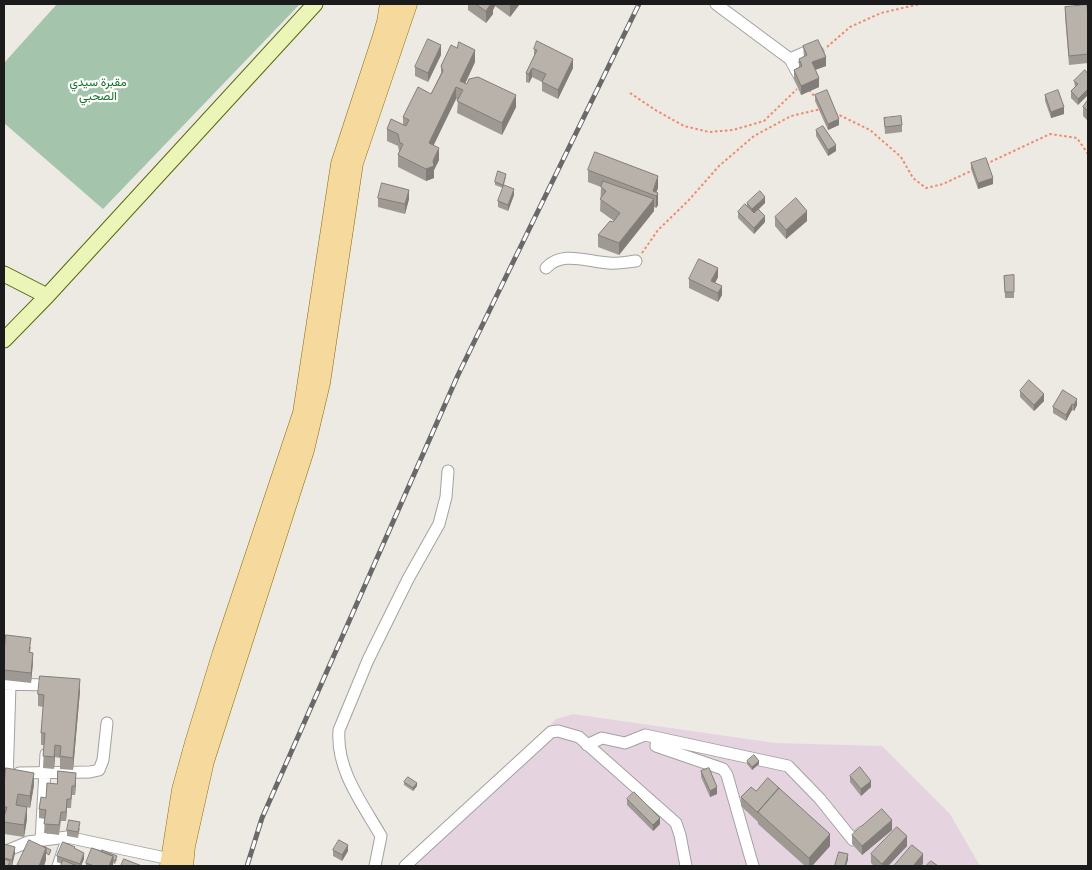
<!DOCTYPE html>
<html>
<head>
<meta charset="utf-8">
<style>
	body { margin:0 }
	#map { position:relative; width:1092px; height:870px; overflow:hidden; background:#eceae2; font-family:"Archivo Narrow",sans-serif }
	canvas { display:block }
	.frame { position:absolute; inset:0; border:5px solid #1b1b1b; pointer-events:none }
</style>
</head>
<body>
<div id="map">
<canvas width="1092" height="870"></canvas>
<div class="frame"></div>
</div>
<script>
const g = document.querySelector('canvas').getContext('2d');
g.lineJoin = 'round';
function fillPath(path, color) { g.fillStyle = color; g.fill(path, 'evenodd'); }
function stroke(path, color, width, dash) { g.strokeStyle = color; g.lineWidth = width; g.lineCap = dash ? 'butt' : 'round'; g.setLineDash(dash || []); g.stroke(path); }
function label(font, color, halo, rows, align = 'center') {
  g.font = font + ' "Archivo Narrow",Vazirmatn,sans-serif'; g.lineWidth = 4.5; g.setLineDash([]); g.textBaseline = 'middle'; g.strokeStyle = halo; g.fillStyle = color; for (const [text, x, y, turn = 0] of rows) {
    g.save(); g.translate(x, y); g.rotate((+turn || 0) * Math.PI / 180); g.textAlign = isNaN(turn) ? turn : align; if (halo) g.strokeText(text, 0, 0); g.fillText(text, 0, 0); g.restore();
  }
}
fillPath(new Path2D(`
	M573,714L775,743L882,746L950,814L980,866H413L556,719Z`), '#e5d4e0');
fillPath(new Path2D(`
	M57,4H300L103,209L4,123V63Z`), '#a4c4ac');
const street = new Path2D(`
	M716,4L790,59L802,81
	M790,59L806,52H818
	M546,268C562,250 588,262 609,263C618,264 627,262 636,261
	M4,684L47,685V693
	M657,738L656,746L723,769L727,775L753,866
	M587,745L602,738L625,743L645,735L788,766L820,799L853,840L862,832
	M19,773L90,772L99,770L103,760L107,723
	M7,782L10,684
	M4,852L28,842L67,837L170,859
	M31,866L41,840L46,754
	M58,866L64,848
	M375,866L381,836C362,803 336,770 339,730L368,660L408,579L439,524L446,497L448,471
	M405,866L551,732L558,731L579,737L676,823L680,835L686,866`);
const secondary = new Path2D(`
	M4,274L47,296
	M4,340L47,296L315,4`);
const primary = new Path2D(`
	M169,866L181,790L194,743L222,652L302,413L340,164L381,39L386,22L389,4
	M184,866L186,846L205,761L305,450L321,383L354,163L408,4`);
stroke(street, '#a2a2a2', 13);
stroke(secondary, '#566a0b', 17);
stroke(primary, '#8a6d09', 19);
stroke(new Path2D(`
	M827,47L850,27L881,13L920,4
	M809,90L816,98
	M630,93L657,111L684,126L709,132L733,130L764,121L797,89
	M835,113L870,130L901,157L913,178L926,188L943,184L973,170
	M986,164L1050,134L1077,138L1088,154
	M642,253L658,230L688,201L719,166L754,136L791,116L821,109`), '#f1896e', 2, [2.5, 2.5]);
stroke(street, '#fff', 11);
stroke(secondary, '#ebf5b7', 15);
stroke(primary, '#f6d99d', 18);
const rail = new Path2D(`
	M247,866L262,818L458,375L639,4`);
stroke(rail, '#696969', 5);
stroke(rail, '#fff', 3, [9]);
fillPath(new Path2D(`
	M468,4H519V5L510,17L495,6L493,10V14L486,23L468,10Z
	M1065,7L1088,19V63L1069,65L1065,16Z
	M803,46L826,66L815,70L819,87L801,95L794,79V70L799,67V59L804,57Z
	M534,49L573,68L558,99L542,91V82L532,77L529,83L526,82V73L534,56Z
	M441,55L428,82L415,76V67Z
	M475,62L465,84L516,107L502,135L457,113L458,100L456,99L433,145L439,160L434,170V178L426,181L398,167V155L399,151L398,146L387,141V129L403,125V117L431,94L441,73V66Z
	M1085,70L1078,105L1071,98V91L1075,87L1074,81Z
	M815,95L839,125L828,130L815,101Z
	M1045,95L1064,114L1051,118L1045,101Z
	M1088,100V121L1083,116V107Z
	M884,118L902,125V132L885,134Z
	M816,130L836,151L828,156L816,136Z
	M971,163L993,184L978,189L971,169Z
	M588,170L658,188L656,192L658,205L656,208L654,207V211L619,255L598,247V235L614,221L600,211L601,187L588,182Z
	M506,177L503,188L495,185V182Z
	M514,195L508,211L498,207V201Z
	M378,198L409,199L405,214L378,207Z
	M747,203H765L759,209L765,222L754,234L738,218V212L747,205Z
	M775,217L807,221L786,239L775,226Z
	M1014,275V298H1005L1004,276Z
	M718,277L715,283L722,295L718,302L689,288V279Z
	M1063,390L1077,405L1074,411L1072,410L1066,421L1053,413V407Z
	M1020,391L1044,401L1034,411L1020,397Z
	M4,641L31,647L30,652L33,662L31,683L4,680Z
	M80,691L73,770L60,769V758L55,757L54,769L43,768L44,745H41V733L43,707L38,706V694Z
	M747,761L759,764L752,770L747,764Z
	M701,771L717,794L710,797L701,777Z
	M850,776L871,787L861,796L850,782Z
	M76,782L75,795H72L71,808H67L66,821H61L59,835L44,833L45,819L39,818V809L46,798Z
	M404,782L417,786L413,791L404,785Z
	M4,785H34L30,808L27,807V819L24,837L4,834Z
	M756,791L830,846L812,866H805L758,824V822L741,806V797Z
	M627,799L660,824L653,831L627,805Z
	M80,828L78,838L67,836V830Z
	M892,830L862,855L852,844V835Z
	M4,844L15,853L12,866H4Z
	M907,846L888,866H874L871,863V854Z
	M75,849L84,859L81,866H61L62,864L57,862V856Z
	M333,850L348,851L342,861L333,856Z
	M117,859L115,864L113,863V866H86V863Z`), '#9f9993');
fillPath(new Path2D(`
	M491,4H495V6L493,10V14L486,23V11Z
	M511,4H519V5L510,17V5Z
	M441,45V55L428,82V73Z
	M475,50V62L462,90L460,81Z
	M826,57V66L812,71V62Z
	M573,59V68L558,99V90Z
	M532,68V77L529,83V74Z
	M819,78V87L801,95V86Z
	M456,87V99L429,155V143Z
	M1088,89V95L1078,105V99Z
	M516,95V107L502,135V123Z
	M1064,107V114L1051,118V112Z
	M839,119V125L828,130V124Z
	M836,145V151L828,156V150Z
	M439,148V160L434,170V178L426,181V169L433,161Z
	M658,176V188L655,196L653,191Z
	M993,178V184L978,189V183Z
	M514,189V195L508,211V205Z
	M409,190V199L405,214V204Z
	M658,193V205L656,208V196Z
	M765,197V203L752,215V209Z
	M654,199V211L619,255V243Z
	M807,211V221L786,239V230Z
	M765,216V222L754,234V228Z
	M718,268V277L711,291V281Z
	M722,286V295L718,302V293Z
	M1044,394V401L1034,411V405Z
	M1077,399V405L1074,411V405Z
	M1072,404V410L1066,421V415Z
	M33,653V662L31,683V673Z
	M80,679V691L73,770V758Z
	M55,745V757L54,769V757Z
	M759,761V764L752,770V767Z
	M34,773V785L30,808V796Z
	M76,773V782L75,795V786Z
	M871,781V787L861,796V789Z
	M417,783V786L413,791V788Z
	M717,787V794L710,797V791Z
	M67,799V808L66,821V812Z
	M27,807V819L24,837V825Z
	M660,818V824L653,831V825Z
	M892,820V830L862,855V846Z
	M830,834V846L812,866H809V858Z
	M907,836V846L888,866H882V864Z
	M348,845V851L342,861V855Z
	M15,847V853L12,866V860Z
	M46,848V860L44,866H39Z
	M84,853V859L81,866H80V864Z
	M848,854V860L846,866H845Z
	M923,854V864L921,866H913Z
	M113,856V866H109Z`), '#827d78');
const building = new Path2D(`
	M476,4H491L486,11Z
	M1087,5L1088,19V54L1069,56L1065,7Z
	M428,39L441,45L428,73L415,67Z
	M818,40L826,57L812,62L819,78L801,86L794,70L802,66L799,59L807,55L803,46Z
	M537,41L573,59L558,90L542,82L546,74L532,68L529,74L526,73L537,50L534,49Z
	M459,42L475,50L460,81L467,84L469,79L478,77L516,95L502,123L457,101L463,90L456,87L429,143L439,148L433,161L434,166L426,169L398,155L403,144L400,143L398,134L387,129L391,119L406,126L409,120L403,117L418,87L431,94L443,71L441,66L451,45L457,48Z
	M1085,70L1088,74V89L1078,99L1071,91L1078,84L1074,81Z
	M827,90L839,119L828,124L815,95Z
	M1058,90L1064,107L1051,112L1045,95Z
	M1088,100V111L1083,107Z
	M901,116L902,125L885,127L884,118Z
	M823,126L836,145L828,150L816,130Z
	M595,152L658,176L653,191L658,193L656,196L588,170Z
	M986,158L993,178L978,183L971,163Z
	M498,171L506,174L503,185L495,182Z
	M603,181L654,199L619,243L598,235L610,221L613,222L620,213L600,199L606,191L601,187Z
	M382,183L409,190L405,204L378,198Z
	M504,185L514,189L508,205L498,201Z
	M760,191L765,197L752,209L747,203Z
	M796,198L807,211L786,230L775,217Z
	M745,204L754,213L758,209L765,216L754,228L738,212Z
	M699,259L718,268L711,281L722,286L718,293L689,279Z
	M1014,275V292H1005L1004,276Z
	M1029,380L1044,394L1034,405L1020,391Z
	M1063,390L1077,399L1074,405L1072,404L1066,415L1053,407Z
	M6,635L31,638L29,652L33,653L31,673L4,670V653Z
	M40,676L80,679L73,758L60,756L61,746L55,745L54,757L43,756L45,733H41L44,695L38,694Z
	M754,755L759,761L752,767L747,761Z
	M860,767L871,781L861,789L850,776Z
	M6,768L34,773L30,796L18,794L16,805L27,807L24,825L4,822V817L7,807H4V785Z
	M709,768L717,787L710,791L701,771Z
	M58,771L76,773L75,786H72L71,799H67L66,812H61L59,825L44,824L46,810L39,809L41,797L46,798L47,783L57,784Z
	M408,777L417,783L413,788L404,782Z
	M768,778L779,788L758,812V813L741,797L751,787L756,791Z
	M779,788L830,834L809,858L758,812Z
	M634,792L660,818L653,825L627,799Z
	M882,809L892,820L862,846L852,835Z
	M69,820L80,822L78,832L67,830Z
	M897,827L907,836L882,864L871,854Z
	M29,840L46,848L39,866H17Z
	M339,840L348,845L342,855L333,850Z
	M63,842L75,847L74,848L84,853L80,864L57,856Z
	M4,844L15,847L12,860L4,858Z
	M912,845L923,854L913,866H894Z
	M43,846L51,850L49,855L46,853V848Z
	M92,848L113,856L109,866H94L86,863Z
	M102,850L117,856L115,861L113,860V856L102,852Z
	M839,852L848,854L845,866H835Z
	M4,859L10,861L8,866H4Z
	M124,859L142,866H121Z
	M63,860L77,866H61Z
	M931,861L938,866H926Z`);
fillPath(building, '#b9b2ab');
stroke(building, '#827d78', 1);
label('12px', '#117224', '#fff', [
	["مقبرة سيدي",98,83],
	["الصحبي",98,97]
]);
</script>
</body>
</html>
